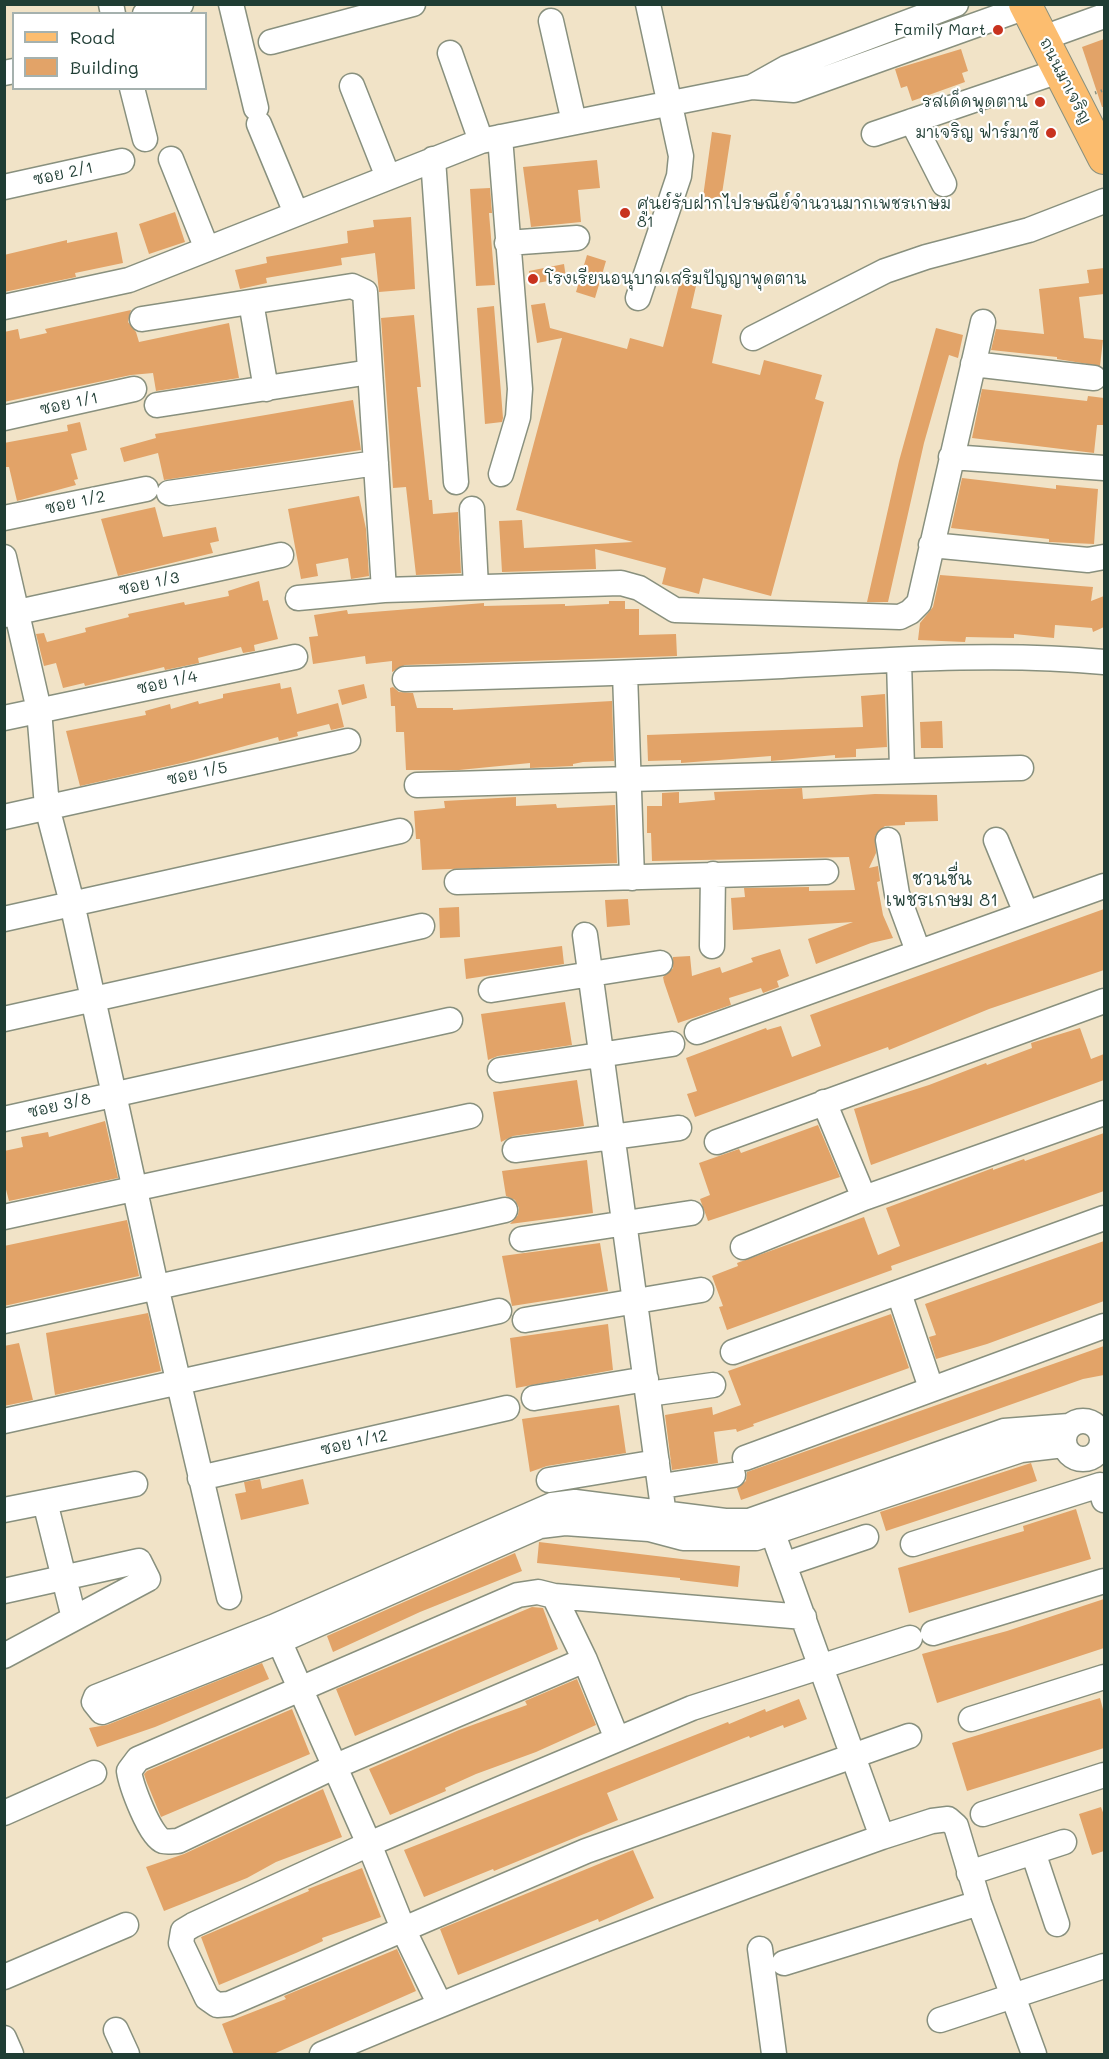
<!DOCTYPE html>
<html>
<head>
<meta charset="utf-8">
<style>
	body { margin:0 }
	#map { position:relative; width:1109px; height:2059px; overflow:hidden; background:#f1e3c7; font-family:Mali,sans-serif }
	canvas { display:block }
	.frame { position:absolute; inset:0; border:6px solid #1f3d34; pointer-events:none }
	.legend { position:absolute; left:12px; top:12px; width:195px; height:78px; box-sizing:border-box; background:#fff; border:2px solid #a5b1ae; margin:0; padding:8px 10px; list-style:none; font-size:18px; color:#1f3d34 }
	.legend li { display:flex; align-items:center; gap:12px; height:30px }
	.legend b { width:30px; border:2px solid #a5b1ae }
</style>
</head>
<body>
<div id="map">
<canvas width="1109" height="2059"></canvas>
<div class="frame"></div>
<ul class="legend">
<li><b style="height:8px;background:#fcbd6f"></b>Road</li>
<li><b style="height:16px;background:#e2a368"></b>Building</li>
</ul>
</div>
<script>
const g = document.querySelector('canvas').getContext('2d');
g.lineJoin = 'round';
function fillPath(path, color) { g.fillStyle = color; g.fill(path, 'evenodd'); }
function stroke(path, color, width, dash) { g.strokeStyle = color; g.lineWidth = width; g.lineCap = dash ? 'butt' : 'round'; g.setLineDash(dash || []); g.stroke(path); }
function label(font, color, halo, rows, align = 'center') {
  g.font = font + ' Mali,"Playpen Sans Thai",sans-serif'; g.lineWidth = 4.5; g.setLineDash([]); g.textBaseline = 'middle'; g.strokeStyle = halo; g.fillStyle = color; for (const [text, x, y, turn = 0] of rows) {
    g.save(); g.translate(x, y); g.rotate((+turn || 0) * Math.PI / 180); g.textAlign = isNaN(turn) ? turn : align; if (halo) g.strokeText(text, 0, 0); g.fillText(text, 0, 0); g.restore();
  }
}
fillPath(new Path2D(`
	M1104,39V107H1102L1082,47Z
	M961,49L968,71L962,73L965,82L912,101L907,86L901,88L895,69Z
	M712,132L731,135L721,200L703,197Z
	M597,160L600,188L578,190L581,222L531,227L523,167Z
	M490,188L492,213H489L495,285L476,286L470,189Z
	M175,212L185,242L149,254L139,224Z
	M411,217L415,289L379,292L375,253L341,258L342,265L266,278L267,283L240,289L235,270L267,263L266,257L348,243L347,231L374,227L373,220Z
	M117,232L123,263L75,273L76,277L4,292V255L67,240V243Z
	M587,255L606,261L595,298L576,292Z
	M564,264L566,278L531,284L529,271Z
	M1104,268V294L1079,297L1084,338L1103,340L1100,366L1057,359V357L991,350L996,329L1044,334L1039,289L1089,283L1087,270Z
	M680,282L696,286L691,308L722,315L712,363L760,375L764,360L822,375L815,399L824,402L771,596L703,578L699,594L662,584L666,568L595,549L596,569L502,572L499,521L522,520L524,548L633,542L516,510L562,338L537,343L531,305L545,303L550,328L627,349L630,338L663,347Z
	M494,306L503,418L502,422L485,424L477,308Z
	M131,310L128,322L136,332L139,342L229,323L239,378L156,391L153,373L131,375L4,402V332L18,329L20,339L47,333L45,329Z
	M414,315L421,387H417L429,500H432L433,514L458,512L461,573L416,575L406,487L393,488L381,318Z
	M936,328L963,335L958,358L949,355L924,443L888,602H867L899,461Z
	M982,389L1087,401L1088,396L1104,398V425H1097L1094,453L972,438Z
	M353,400L361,450L164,480L158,453L124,462L120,448L156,438L155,434Z
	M80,422L87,450L71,454L78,479L74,480L76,485L17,501L9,467H4V443L68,431L67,425Z
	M962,478L1056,489V485L1098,489L1094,544L1049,542V539L951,528Z
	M359,496L366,529L369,576L351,579L348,558L316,564L318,576L301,579L288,509Z
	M155,507L163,537L216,527L219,541L210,543L213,553L118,576L101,519Z
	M940,575L1093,587L1091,601L1104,596V627L1093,632L1092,628L1055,625L1054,638L1014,634V638L966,637L965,642L918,640L920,623L933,607Z
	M259,581L263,601L268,600L278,639L254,645L255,651L243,653L241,647L198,658L199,663L165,670L164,667L85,686L84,683L63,688L56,663L44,666L36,634L44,633L47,642L86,632L85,628L129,617L128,614L184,602L185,605L229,596L228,591Z
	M609,601H625V609H639V635L676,634L677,656L405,665L392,672V661L366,664L365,656L313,664L309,637L318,636L314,615L347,610L348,614L484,603V606L565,604V606L609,604Z
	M280,683L281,689L291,687L297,714L338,703L344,727L331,730L329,724L297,732L298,736L279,741L278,737L186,762L80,786L66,731L146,715L145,711L170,704L171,709L198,701L199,704L223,698V694Z
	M364,684L367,698L342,705L338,690Z
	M393,687L399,692L413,693L417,708H453V710L612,701L614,761L583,762L573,764V766L530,768V763L459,770H406L404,732H396L395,706H391L390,688Z
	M885,694L887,747L856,749V757L835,758V755L771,761V756L681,763V760L648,761L647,735L863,727L861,696Z
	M942,721L943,748H921L920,722Z
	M802,788L803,799L875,794L937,795L938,821L905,822V825L885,826L875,836L876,853L869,868L878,866L880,881L877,882L883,915L893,938L871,943L816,964L808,939L853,922L733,930L731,898L745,897L744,888L809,887V891L855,890L849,857L652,861L651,833H647V806H662V793L679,792V803L715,800L714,792Z
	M516,797V806L556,804L557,808L615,805L617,863L422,870L420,839H416L414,811L445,808L444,801Z
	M628,899L630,925L607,927L605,900Z
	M459,907L460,937L440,938L439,908Z
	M1104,909V970L989,1009L889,1050L888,1047L695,1117L687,1094L697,1091L686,1058L766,1028L767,1030L781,1026L792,1057L821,1046L810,1015Z
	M562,946L564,964L466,979L464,959Z
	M780,949L789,976L777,981L779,987L763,993L761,988L729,998L731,1005L678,1023L664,982L663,977L673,968V957L690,956L692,976L720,967L722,973L753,962L751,958Z
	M565,1002L572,1045L498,1056L488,1060L481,1014Z
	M1080,1028L1091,1059L1104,1054V1080L871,1165L854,1109L929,1085L986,1063L987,1065L1032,1048L1031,1043Z
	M577,1080L584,1126L513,1136L501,1142L493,1092Z
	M105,1121L118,1178L9,1201L4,1182V1151L23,1147L21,1137L48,1132L49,1137Z
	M818,1125L840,1177L708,1221L700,1199L710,1195L699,1163L739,1149L741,1153Z
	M1104,1133V1191L891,1266L892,1270L727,1330L719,1307L723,1306L712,1276L738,1266L737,1263L864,1217L878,1255L900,1246L886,1208L993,1168V1170L1024,1159L1025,1161Z
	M587,1160L593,1213L510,1224L518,1215L519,1208L515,1200L506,1196L502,1171Z
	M127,1220L139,1276L4,1306V1246Z
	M1104,1241V1301L987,1344L936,1359L929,1337L936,1335L925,1304Z
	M600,1243L608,1291L512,1306L502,1256Z
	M148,1313L161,1371L55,1395L46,1333Z
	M891,1314L909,1368L753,1424L754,1426L737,1432L736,1429L714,1432L718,1463L672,1470L665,1415L712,1407L713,1415L741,1405L728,1371Z
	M608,1324L613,1370L516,1388L510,1338Z
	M19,1343L33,1400L4,1406V1346Z
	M1104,1346V1375L1083,1379L741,1500L737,1488L746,1481L747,1472Z
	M619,1405L626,1453L547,1466L530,1472L522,1419Z
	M1031,1463L1037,1481L886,1531L880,1512Z
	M260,1479L262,1489L303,1479L309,1504L241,1520L235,1494L246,1492L244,1482Z
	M1076,1509L1091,1559L909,1613L898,1568L1024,1531L1023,1526Z
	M539,1542L740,1566L738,1587L680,1580V1578L537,1563Z
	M515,1553L522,1571L420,1612L333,1652L327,1636Z
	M1104,1599V1648L937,1703L922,1654L1007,1631Z
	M532,1607L543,1608L558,1649L355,1736L336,1689Z
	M262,1663L269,1679L155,1727L97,1747L89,1728L107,1725Z
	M577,1679L596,1725L536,1752L476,1774L445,1788L446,1791L390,1815L369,1769L459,1730L527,1705L525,1701Z
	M1100,1698L1104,1713V1748L967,1791L952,1743Z
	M799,1699L807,1719L784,1728L783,1725L750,1738L749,1736L607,1793L618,1820L494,1871L493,1869L424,1897L404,1850L728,1722L729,1724L765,1709L766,1712Z
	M292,1709L310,1754L161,1817L147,1783L144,1774L147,1771Z
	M323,1789L342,1837L276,1862L247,1878L164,1911L146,1867L184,1854Z
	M1101,1807L1104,1815V1851L1092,1855L1079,1814Z
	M633,1850L654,1898L599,1922L598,1919L458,1975L440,1929Z
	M362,1868L381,1917L322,1938L323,1941L296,1953L219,1985L201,1937L309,1891L308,1889Z
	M397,1949L416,1991L271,2055H234L222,2024L286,1999L284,1996Z`), '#e2a368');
const minor = new Path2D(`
	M111,4L113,14
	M231,4L256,108
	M145,14L181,4
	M551,21L574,122
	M1043,38L1104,16
	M271,42L413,4
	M450,53L481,141
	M4,73L14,71
	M352,86L388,177
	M752,87L786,68L956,4
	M132,88L145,139
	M912,121L944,184
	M259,124L296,213
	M874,134L1059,71
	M500,137L520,389L518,417L501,474
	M171,159L207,249
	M433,159L456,482
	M4,187L122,161
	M507,243L577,238
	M638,298L679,176L681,156L648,4
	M251,302L266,389
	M4,307L129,280L481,141L752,87L794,90L1026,7
	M142,319L352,286L365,292L384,590
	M753,338L885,271L926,257L1029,230L1104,201
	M973,364L1094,378
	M157,405L370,372
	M4,418L134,389
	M951,457L1104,468
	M169,493L376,463
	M472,509L476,587
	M4,518L146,489
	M931,545L1088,560L1104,557
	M4,557L39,710L47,807L72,903L156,1286L229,1597
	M298,598L384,590L621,583L639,588L675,610L900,617L910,612L919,603L983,322
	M4,615L281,555
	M899,660L902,769
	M625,673L632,878
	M405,679C531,676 657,672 782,666C890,660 997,652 1104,662
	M4,718L295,657
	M417,785L1021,768
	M4,817L348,741
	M888,840L897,894L918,951
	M996,840L1026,913
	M457,882L826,872
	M4,919L400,831
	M585,935L666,1530
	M712,946L713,874
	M491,990L660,963
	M4,1019L422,926
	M697,1032L1104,886
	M500,1070L672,1044
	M824,1102L864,1198
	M4,1119L450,1020
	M717,1142L1104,1001
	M515,1150L679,1128
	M4,1217L470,1116
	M522,1239L691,1213
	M743,1247L864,1198L1104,1113
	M899,1293L931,1388
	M525,1320L701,1290
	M4,1321L505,1210
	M733,1352L1104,1218
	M648,1394L713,1385
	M534,1398L646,1379
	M1064 1440a19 19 0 1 1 38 0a19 19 0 1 1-38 0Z
	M4,1421L499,1311
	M1064,1445L1021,1450L756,1538H683L649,1529L565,1523L540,1526L280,1641L102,1712L94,1702L96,1697L273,1627L552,1505L575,1502L725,1521H749L1004,1431L1069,1426
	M745,1458L1104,1326
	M200,1478L507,1408
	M549,1480L657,1462
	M662,1486L733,1475
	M45,1502L74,1618
	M4,1510L135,1484
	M768,1520L882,1837L932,1821L948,1819L956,1826L979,1903L1034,2054
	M913,1544L1100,1485L1104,1500
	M786,1564L866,1537
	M4,1591L139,1561L148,1579L4,1656
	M554,1596L585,1660L617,1739
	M273,1627L369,1844L404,1931L440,2005
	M933,1633L1104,1581
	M585,1660L336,1766L178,1841C174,1841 167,1842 163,1841C150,1837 131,1785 129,1771L138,1759L518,1595L538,1592L554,1596L804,1617
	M971,1719L1104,1677
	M909,1736L586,1851L229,2004L217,2005L207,1998L181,1943L183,1931L193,1925L369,1844L692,1708L910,1638
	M4,1813L94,1773
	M983,1814L1104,1775
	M1033,1852L1057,1924
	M969,1873L1064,1842
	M760,1949L774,2054
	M784,1963L979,1903
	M4,1977L126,1925
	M940,2020L1104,1966
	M116,2030L127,2054
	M4,2038L11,2054
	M322,2054C507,1976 693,1904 882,1837`);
const major = new Path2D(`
	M1025,4L1104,158`);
stroke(minor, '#88907e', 27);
stroke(major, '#88907e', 34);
stroke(new Path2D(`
	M1095,93L1104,90`), '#88907e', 3, [1.5, 4.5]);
stroke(minor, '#fff', 24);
stroke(major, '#fcbd6f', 32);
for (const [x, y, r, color] of [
	[998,30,6,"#c8321e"],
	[1040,102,6,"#c8321e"],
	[1051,133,6,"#c8321e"],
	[625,213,6,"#c8321e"],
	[533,279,6,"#c8321e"]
]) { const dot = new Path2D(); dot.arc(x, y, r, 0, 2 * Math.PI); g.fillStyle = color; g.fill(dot); stroke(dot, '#fff', 2); }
label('16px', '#1f3d34', '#fff', [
	["Family Mart",986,30],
	["รสเด็ดพุดตาน",1028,102],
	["มาเจริญ ฟาร์มาซี",1039,133],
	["ศูนย์รับฝากไปรษณีย์จำนวนมากเพชรเกษม",637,204,"left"],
	["81",637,222,"left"],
	["โรงเรียนอนุบาลเสริมปัญญาพุดตาน",545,279,"left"]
], 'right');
label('16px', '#1f3d34', '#fff', [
	["ถนนมาเจริญ",1065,81,63],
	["ซอย 2/1",63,174,-12],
	["ซอย 1/1",69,404,-12],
	["ซอย 1/2",75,503,-12],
	["ซอย 1/3",149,584,-12],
	["ซอย 1/4",167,683,-12],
	["ซอย 1/5",197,774,-12],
	["ซอย 3/8",59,1106,-13],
	["ซอย 1/12",354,1443,-13]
]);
label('18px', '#1f3d34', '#fff', [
	["ชวนชื่น",942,879],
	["เพชรเกษม 81",942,900]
]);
</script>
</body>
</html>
